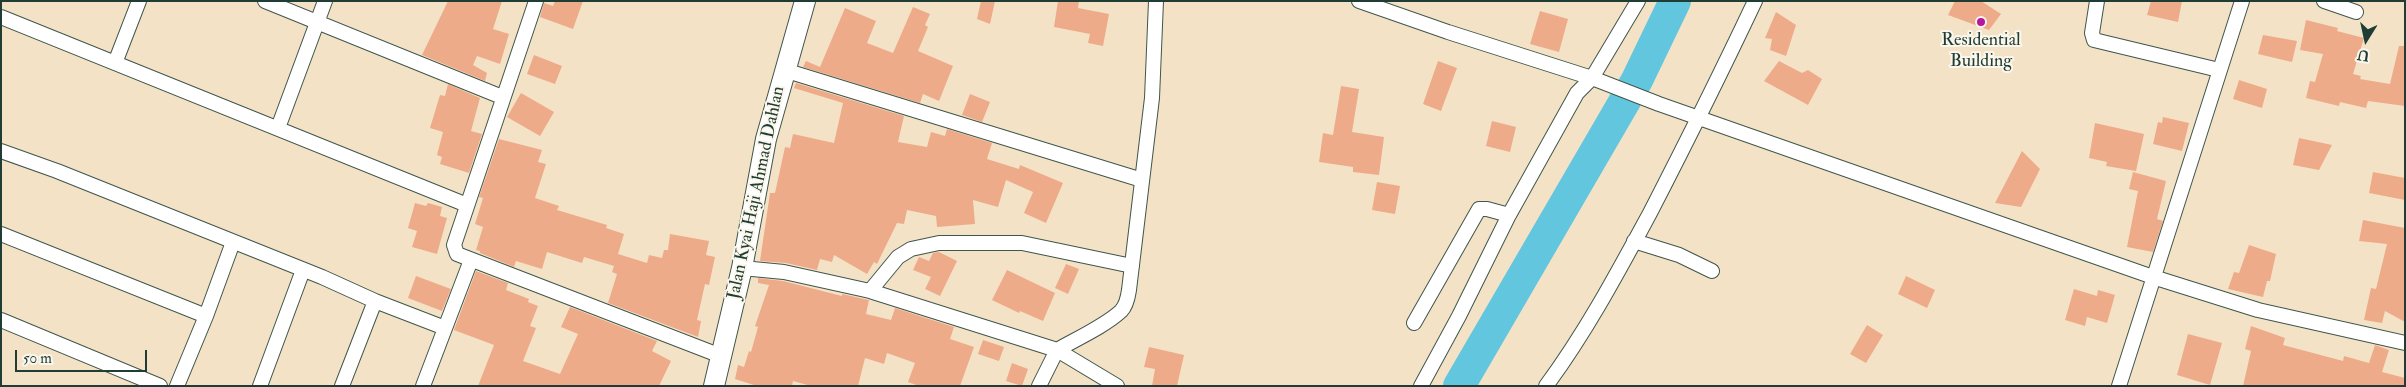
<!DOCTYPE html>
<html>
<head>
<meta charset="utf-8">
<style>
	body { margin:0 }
	#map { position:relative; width:2406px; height:387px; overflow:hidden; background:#f4e2c7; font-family:"IM FELL Double Pica",serif }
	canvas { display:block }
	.frame { position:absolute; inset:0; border:2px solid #1f3d34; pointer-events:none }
	.north { position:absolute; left:2341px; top:15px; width:50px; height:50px; -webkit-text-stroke:4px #fbf7ec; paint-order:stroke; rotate:190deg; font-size:14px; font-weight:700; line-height:20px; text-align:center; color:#1f3d34 }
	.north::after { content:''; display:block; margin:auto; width:18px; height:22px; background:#1f3d34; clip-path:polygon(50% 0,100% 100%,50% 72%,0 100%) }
	.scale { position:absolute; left:15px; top:350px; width:132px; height:22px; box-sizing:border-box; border:2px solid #1f3d34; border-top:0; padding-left:6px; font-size:15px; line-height:18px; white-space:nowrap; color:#1f3d34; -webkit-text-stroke:4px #fbf7ec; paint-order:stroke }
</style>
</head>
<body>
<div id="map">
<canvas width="2406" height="387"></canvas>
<div class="frame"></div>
<div class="north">U</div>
<div class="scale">50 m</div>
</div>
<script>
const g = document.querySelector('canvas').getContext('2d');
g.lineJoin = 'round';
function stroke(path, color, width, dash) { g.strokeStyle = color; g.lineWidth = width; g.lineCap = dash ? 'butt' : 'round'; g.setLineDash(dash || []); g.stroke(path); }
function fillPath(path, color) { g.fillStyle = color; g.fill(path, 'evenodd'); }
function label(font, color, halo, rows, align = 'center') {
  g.font = font + ' "IM FELL Double Pica",serif'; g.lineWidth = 4; g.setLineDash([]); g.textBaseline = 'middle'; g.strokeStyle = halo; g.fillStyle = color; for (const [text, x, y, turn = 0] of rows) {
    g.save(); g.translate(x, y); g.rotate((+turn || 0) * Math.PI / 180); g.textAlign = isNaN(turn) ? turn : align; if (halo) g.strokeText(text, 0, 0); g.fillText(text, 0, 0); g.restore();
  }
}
stroke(new Path2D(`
	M1459,386L1637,80L1675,1`), '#62c6df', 32);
fillPath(new Path2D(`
	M448,1H502L493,29L509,34L500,64L477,56L473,65L487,73L485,81L422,55Z
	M555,1H583L573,29L540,17L544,3L553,6Z
	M981,1H995L990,24L977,19Z
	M1058,1H1079L1078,8L1109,14L1103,46L1088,43L1090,34L1054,27Z
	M1955,1H1981L2001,14L1989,30L1948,15Z
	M2151,1H2182L2178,22L2147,15Z
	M913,7L930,14L925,25L928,27L918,51L953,66L939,101L923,94L920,103L803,67L806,61L820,67L845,8L876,21L867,43L893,53Z
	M1540,11L1568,19L1559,52L1530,44Z
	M1776,12L1796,25L1786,56L1770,50L1772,39L1765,38Z
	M2306,20L2338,28L2337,31L2364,38L2353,74L2361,76L2360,79L2390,84L2399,46H2405V106L2368,101L2366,108L2340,102L2339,106L2306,98L2310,81L2315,82L2323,54L2300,50Z
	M2263,35L2297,41L2292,62L2258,54Z
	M534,55L562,66L555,84L527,74Z
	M1438,61L1457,68L1441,111L1423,104Z
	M1779,61L1802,73L1808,70L1822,79L1808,105L1764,81Z
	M2239,80L2267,89L2262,108L2233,99Z
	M796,83L904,116L898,142L927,147L931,132L945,136L947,129L992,143L987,159L1019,169L1020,165L1063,183L1046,223L1024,213L1033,192L1006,180L998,207L973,200L975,224L937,227L936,216L907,210L904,224L897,223L877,264L874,262L867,274L834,255L832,262L820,259L817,270L786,263L760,261L770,193H775L785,147L790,148L793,134L834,143L843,103L794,88Z
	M448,84L480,98L471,131L482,134L469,173L440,164L442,157L437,155L443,132L430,128L440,95L445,96Z
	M1341,86L1359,89L1352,132L1384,137L1379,175L1353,172V167L1319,162L1323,133L1333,135Z
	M521,93L554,112L540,136L507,117Z
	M970,94L990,102L982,122L962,115Z
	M2163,117L2189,123L2182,151L2153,144L2158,122L2162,123Z
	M1492,121L1516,127L1510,152L1486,146Z
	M2095,123L2144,134L2136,171L2106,166L2107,162L2089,158Z
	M2299,138L2332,145L2319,170L2293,165Z
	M499,139L542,150L538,162L546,164L535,198L559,206L557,210L607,225L606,228L624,234L618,254L647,263L649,255L662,258L664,250H668L670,234L709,241L706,255L715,257L709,285L705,284L697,320L701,321L698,337L608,303L617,274L612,272L614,266L584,257L582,263L547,252L542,269L516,261L514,267L480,253V251L476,250L483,227L475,224L483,198L479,197Z
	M2022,151L2040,169L2021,207L1995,203Z
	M2133,172L2166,181L2157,219L2163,221L2153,252L2127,247L2138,191L2129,189Z
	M2373,172L2405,178V200L2369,193Z
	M1377,182L1400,186L1395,214L1372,210Z
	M415,203L426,206L428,203L442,207L440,216L447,218L437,254L412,247L417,231L408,228Z
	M2363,220L2405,228V322L2385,311L2382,323L2364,320L2371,288L2376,289L2387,244L2359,241Z
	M2249,245L2276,254L2270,281H2267L2263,297L2228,289L2234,272L2239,273Z
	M939,252L957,261L940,296L925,289L931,277L913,270L919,257L929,261L933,253Z
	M1066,264L1079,269L1068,294L1055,288Z
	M1007,270L1055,293L1043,321L1020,311L1019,313L992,300Z
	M476,271L508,283L506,290L529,299L528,302L538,306L530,326L536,328L523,361L560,374L578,334L561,327L570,307L657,341L652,351L671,361L659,386H478L494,345L454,330Z
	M416,276L451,289L442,311L408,298Z
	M1906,276L1935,290L1927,308L1898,294Z
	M758,278L783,281L842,296V294L869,300L866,314L891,320L895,308L954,327L950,339L974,347L960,386H919L908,382L915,363L887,353L884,364L865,358L858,386H811L793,381L792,386H757L735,379L738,365L744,367L749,351L751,352L758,327L755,326L769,285L758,283Z
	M2074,289L2097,296L2098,290L2115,295L2107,323L2087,317L2085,326L2065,320Z
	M1867,325L1883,335L1866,363L1850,354Z
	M2251,326L2285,338L2283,345L2343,361L2344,356L2369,363L2375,345L2389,350L2382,372L2405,378V386H2243L2251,351L2245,349Z
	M2188,334L2222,343L2210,385L2177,375Z
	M983,340L1004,347L999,361L978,354Z
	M1149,347L1184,355L1177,386H1152L1155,369L1144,367Z
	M1012,363L1028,369L1022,386L1006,381Z`), '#eeab89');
const street = new Path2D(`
	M265,1L502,97
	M536,1L454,245L457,254L721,356
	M1359,1L1448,32L1592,78L1659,104L2153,277L2258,310L2405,343
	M2097,1L2092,33L2094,40L2219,70
	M2324,1L2356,12
	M1,17L467,205
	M115,63L139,1
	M784,70L1142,180
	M278,128L325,1
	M1,151L57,171L322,277L375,301L445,328
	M1,234L206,316
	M1634,241L1679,255L1712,271
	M742,268L784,272L870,291L1057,350L1039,386
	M870,291L898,257L911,249L939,243H1022L1132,266
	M1,320L160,386
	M1414,323L1479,209H1487L1509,215
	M177,386L206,316L233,242
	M260,386L303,270
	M342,386L375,301
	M423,386L471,260
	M1117,386L1057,350C1076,339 1105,326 1121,311C1126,306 1128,297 1129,290L1152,98L1156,1
	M1421,386L1459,316L1509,215L1577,93L1592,78L1638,1
	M1546,386C1586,332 1618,272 1650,213C1686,143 1721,73 1755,1
	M2119,386L2242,1`);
const secondary = new Path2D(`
	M714,386L742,268L766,139L805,1`);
stroke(street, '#3f564a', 16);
stroke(secondary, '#3f564a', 22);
stroke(street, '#fff', 14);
stroke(secondary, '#fff', 20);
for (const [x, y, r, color] of [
	[1981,22,5,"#b5179e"]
]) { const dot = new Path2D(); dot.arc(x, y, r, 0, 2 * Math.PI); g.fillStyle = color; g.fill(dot); stroke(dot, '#fbf7ec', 2); }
label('18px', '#1f3d34', '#fbf7ec', [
	["Residential",1981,41],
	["Building",1981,62]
]);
label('18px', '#1f3d34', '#fbf7ec', [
	["Jalan Kyai Haji Ahmad Dahlan",757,193,-78]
]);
</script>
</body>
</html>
